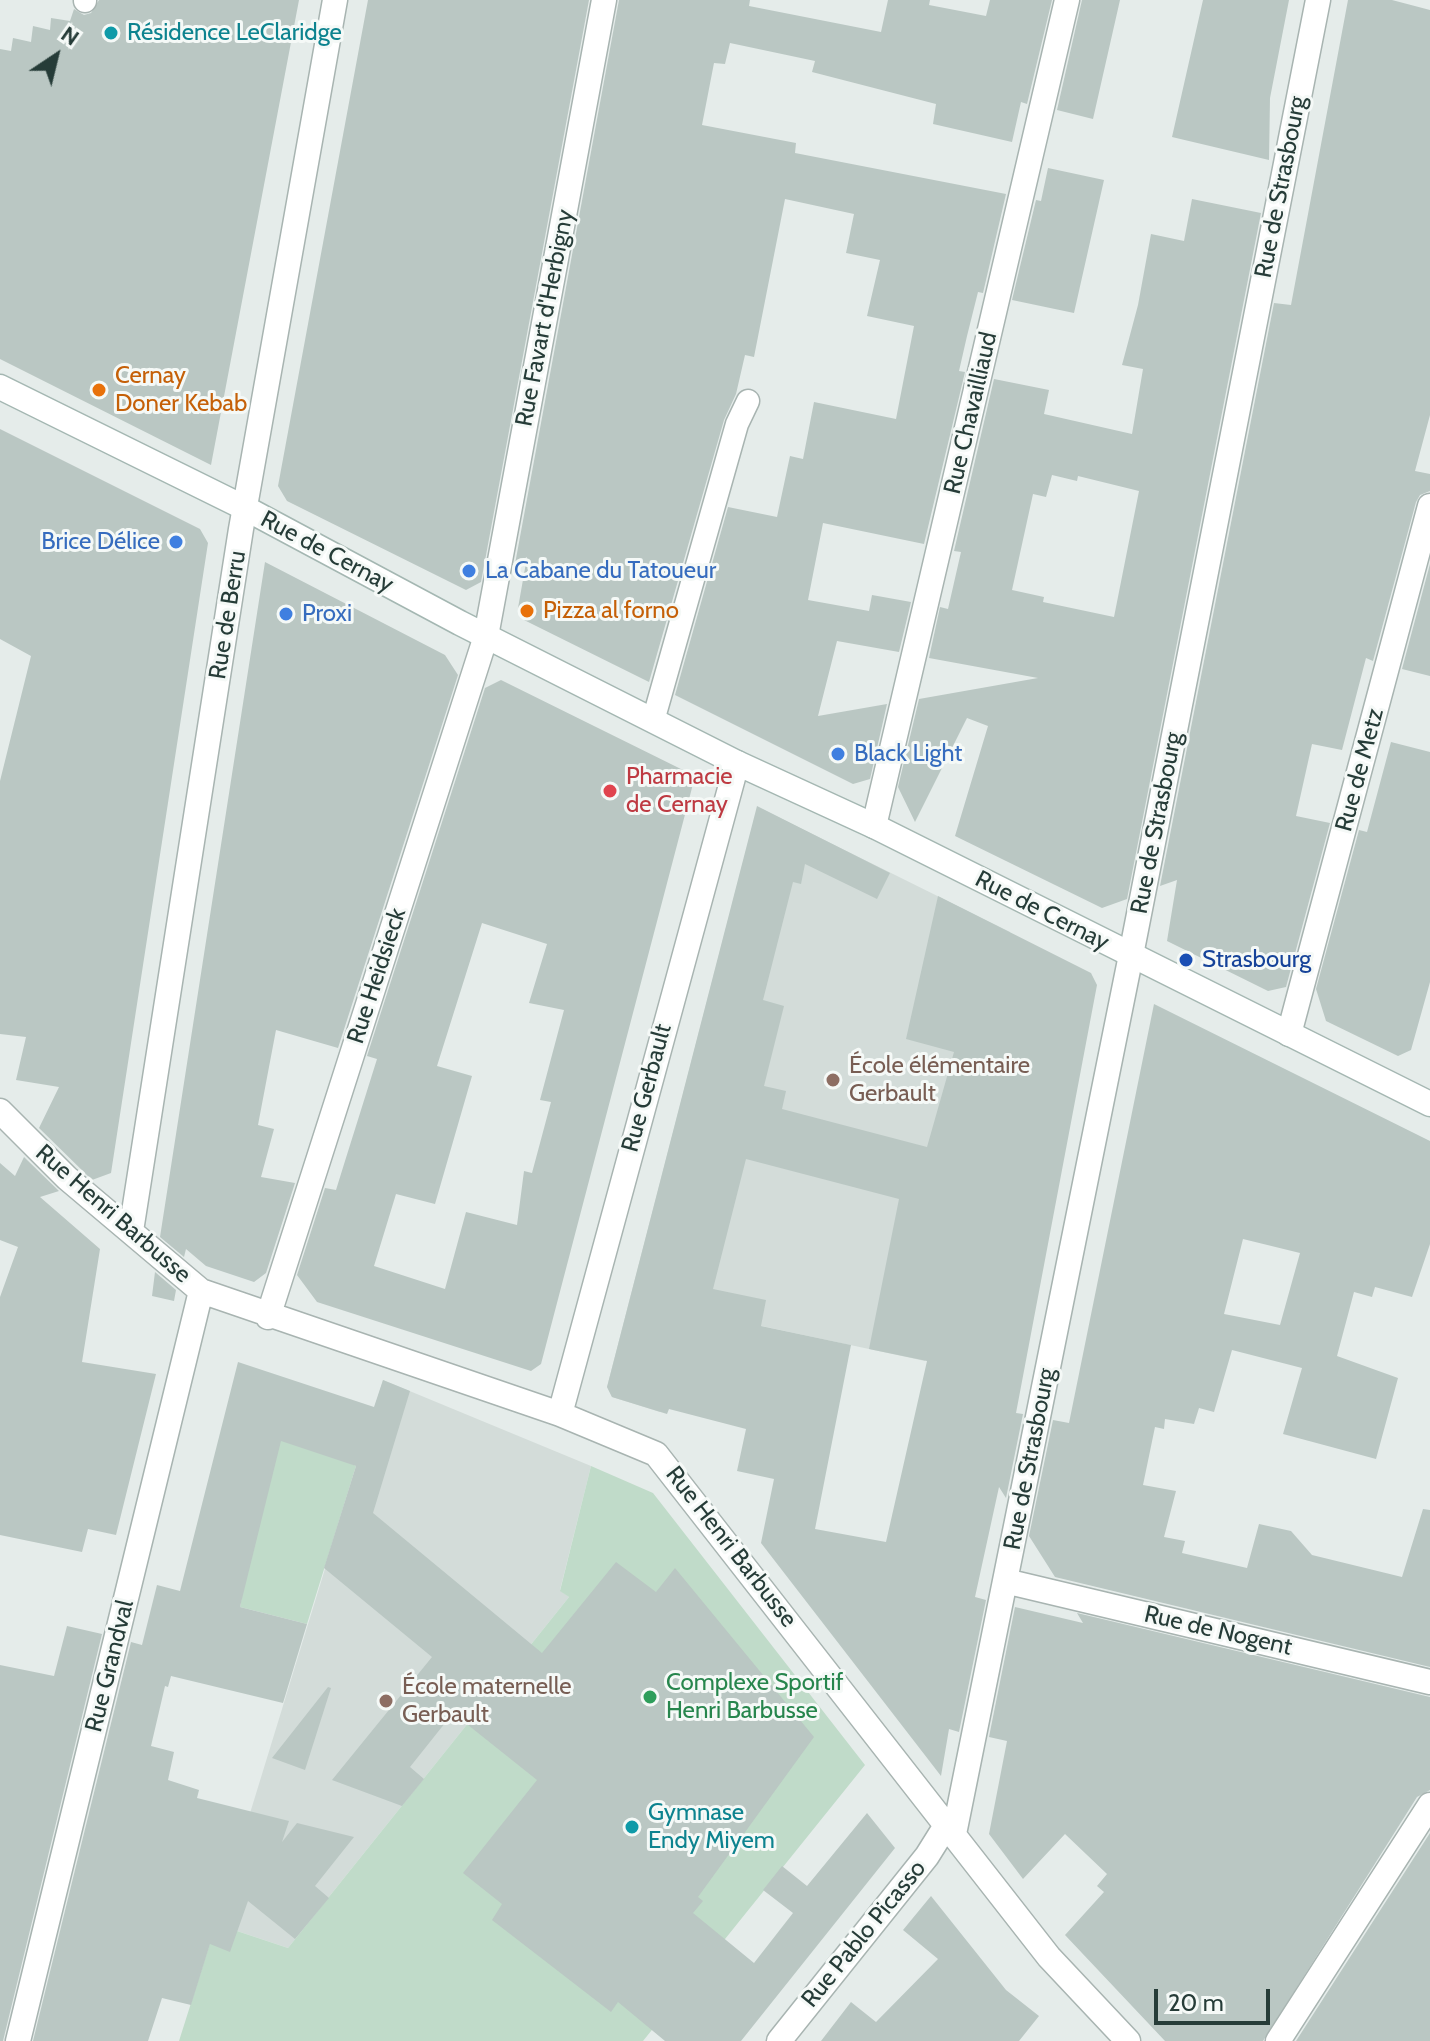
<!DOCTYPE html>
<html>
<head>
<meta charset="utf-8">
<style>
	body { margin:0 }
	#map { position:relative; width:1430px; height:2041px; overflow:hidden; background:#e5ecea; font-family:Cabin,sans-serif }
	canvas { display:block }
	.north { position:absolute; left:16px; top:16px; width:80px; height:80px; -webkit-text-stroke:6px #f5f9f7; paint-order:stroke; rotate:35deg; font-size:22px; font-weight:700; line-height:32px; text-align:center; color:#263c38 }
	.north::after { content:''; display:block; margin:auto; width:28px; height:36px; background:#263c38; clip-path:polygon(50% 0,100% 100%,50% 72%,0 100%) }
	.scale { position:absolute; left:1154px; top:1989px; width:116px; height:36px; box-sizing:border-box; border:4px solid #263c38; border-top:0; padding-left:10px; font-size:24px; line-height:28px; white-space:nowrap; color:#263c38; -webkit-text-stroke:6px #f5f9f7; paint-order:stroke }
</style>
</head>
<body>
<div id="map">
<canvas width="1430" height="2041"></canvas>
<div class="north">N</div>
<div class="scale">20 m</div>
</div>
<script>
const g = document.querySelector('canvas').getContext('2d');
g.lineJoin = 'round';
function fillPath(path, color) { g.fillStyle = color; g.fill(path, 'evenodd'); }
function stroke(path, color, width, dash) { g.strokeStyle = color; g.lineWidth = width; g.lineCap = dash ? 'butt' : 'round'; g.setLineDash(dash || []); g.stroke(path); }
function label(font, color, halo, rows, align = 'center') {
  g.font = font + ' Cabin,sans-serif'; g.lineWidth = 6; g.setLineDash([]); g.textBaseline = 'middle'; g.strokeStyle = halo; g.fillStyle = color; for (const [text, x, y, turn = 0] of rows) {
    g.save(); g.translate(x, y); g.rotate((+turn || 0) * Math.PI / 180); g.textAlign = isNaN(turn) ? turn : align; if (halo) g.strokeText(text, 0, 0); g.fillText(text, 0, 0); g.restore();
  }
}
fillPath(new Path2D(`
	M762,809L1010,932L925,1361L687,1310L660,1412L612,1397L607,1387L756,812Z
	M383,1380L591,1466L560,1590L569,1597L288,1948L216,1924Z`), '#d3dcd9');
fillPath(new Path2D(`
	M274,1426L356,1466L307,1624L240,1607Z
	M591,1466L653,1493L865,1765L643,2041H179L216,1924L288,1948L569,1597L560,1591Z`), '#c0dbc9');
fillPath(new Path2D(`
	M99,0H299L211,465L0,359V49L11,51L13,38L31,42L33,26L50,30L51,18L70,21L74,9L84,15L91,13Z
	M368,0H589L481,582L466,590L287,501L278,486Z
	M619,0H750L749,6L881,32L888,0H930L929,5L986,16L990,0H1052L1027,104L1021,102L1012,142L933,124L936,104L812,72L815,61L730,43L725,64L714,63L702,125L796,143L795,153L1006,194L983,293L978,292L967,336L959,371L965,372L924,544L823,523L808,600L869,611L872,595L911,602L899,652L837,641L818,716L887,704L870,779L853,784L675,695L728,507L777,517L790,456L803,459L814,402L896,419L914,326L867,316L880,260L846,253L854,214L785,199L754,357L745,355L736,394L724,420L649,682L524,620L518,608L527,557L515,564Z
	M1082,0H1120L1093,119L1057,110Z
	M1203,0H1289L1270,98L1269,160L1172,137Z
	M1348,0H1392L1430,10V415L1415,471L1430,474V491L1420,495L1416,502L1373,661L1366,658L1342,750L1312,744L1296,816L1330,823L1286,987L1268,991L1167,941L1177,880L1160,886L1274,303L1291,305Z
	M1048,168L1104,180L1074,313L1012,300L1036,200L1041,201Z
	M1192,199L1261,213L1127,899L1102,908L955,836L988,726L967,718L915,822L898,787L919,699L1038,678L929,658L940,607L948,609L961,552L954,551L994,379L1049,390L1044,414L1132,434L1143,369L1122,365L1138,305L1151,234L1184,241ZM1052,475L1077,481L1078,476L1139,491L1114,617L1043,602L1044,597L1012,590L1033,494L1046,497Z
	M0,429L200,529L208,543L111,1173L92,1180L39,1128L59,1087L16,1080L26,1037L0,1034V781L31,656L0,639Z
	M265,562L445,655L458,675L338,1048L276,1030L258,1125L274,1129L261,1177L295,1183L266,1273L254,1282L206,1266L186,1249L184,1257L160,1237Z
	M1430,564V676L1402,669Z
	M501,680L687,772L693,784L541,1364L531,1371L317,1302L297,1275L325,1188L336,1190L345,1161L377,1059L367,1056L485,688ZM482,923L547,944L529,1003L564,1010L540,1100L551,1102L532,1173L524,1171L517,1225L466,1212L445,1289L374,1266L396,1194L435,1204L472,1076L437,1066Z
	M1391,742L1430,752V982L1411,1050L1398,1056L1326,1021L1316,989L1359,830L1367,832Z
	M757,806L890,873L877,899L805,864L801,884L793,882L763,1000L784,1006L764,1086L786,1091L782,1109L927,1147L954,1052L906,1039L938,896L1091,973L1097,985L1016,1413L1023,1414L1006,1498L999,1487L975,1597L986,1600L959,1732L949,1729L941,1776L761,1543L774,1479L737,1471L746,1429L669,1409L667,1414L612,1397L607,1387ZM746,1159L899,1199L869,1349L927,1361L886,1542L815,1529L851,1345L761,1326L766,1300L713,1289Z
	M1154,1004L1430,1141V1244L1412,1297L1375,1287L1372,1297L1354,1292L1337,1356L1398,1378L1376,1459L1283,1434L1302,1368L1232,1350L1214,1412L1199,1408L1194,1424L1165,1419L1164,1429L1155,1427L1143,1485L1176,1491L1164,1537L1185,1541L1182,1553L1247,1568L1259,1524L1291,1531L1312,1555L1402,1577L1423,1509L1430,1510V1667L1055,1577L1029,1536L1053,1420L1069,1423ZM1243,1239L1300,1253L1280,1325L1224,1314Z
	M24,1157L59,1191L40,1197L100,1249L82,1362L156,1374L116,1535L88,1529L82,1552L0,1535V1297L18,1247L0,1240V1163L15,1176Z
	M155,1272L176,1290L174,1301L152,1296Z
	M238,1362L374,1407L383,1380L410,1391L373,1513L542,1653L616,1562L656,1592L675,1568L814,1737L698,1897L703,1901L693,1913L754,1963L793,1913L763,1890L782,1866L807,1886L867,1813L895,1848L741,2041H665L618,2002L611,2012L492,1920L502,1904L463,1873L537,1780L453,1713L410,1767L424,1779L402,1806L332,1780L432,1657L324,1568L356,1466L281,1441L240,1607L307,1624L283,1703L171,1676L168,1687L165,1686L151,1746L174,1752L168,1780L199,1790L197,1798L289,1821L282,1842L297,1823L354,1837L315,1886L329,1898L295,1939L248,1901L230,1952L210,1944L191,2005L162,1998L148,2041H33L131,1642L142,1645L157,1585L180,1591Z
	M1015,1607L1083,1623L1077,1613L1430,1697V1790L1417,1797L1263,2041H1165L1065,1935L1104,1892L1097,1886L1107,1874L1065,1834L1023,1879L989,1834L1007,1741L989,1737Z
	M67,1626L102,1634L3,2041H0V1665L54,1676Z
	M328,1687L331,1688L305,1770L272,1758Z
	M1430,1833V2041H1296Z
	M931,1896L1006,1990L1039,2016L1019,2041H821L851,2002L876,2022L938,1959L903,1930Z`), '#bac7c3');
const lane = new Path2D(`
	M85,1V0
	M653,721L737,424L748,401`);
const street = new Path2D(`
	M874,826L1067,0
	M1289,1034L1430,506
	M0,1111L67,1178L201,1291L560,1414L656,1454L1049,1957L1128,2041
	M131,1231L241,529L335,0
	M268,1317L486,636L604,0
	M560,1414L737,763
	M1005,1581L1430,1682
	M954,1834L1131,955L1318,0
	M18,2041L201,1291
	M779,2041L927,1856L947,1824
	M1278,2041L1430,1805`);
const secondary = new Path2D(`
	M0,387L245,508L460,623L737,763L874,826L1430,1104`);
stroke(lane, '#a8b4b1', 25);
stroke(street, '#a8b4b1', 27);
stroke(secondary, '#a4b7b2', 27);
stroke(lane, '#fff', 22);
stroke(street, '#fff', 24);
stroke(secondary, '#fff', 24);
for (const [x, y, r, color] of [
	[111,33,8,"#0f9aa8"],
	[99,390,8,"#e8710a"],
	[176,542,8,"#3f7fe0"],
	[469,571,8,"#3f7fe0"],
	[527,611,8,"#e8710a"],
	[286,614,8,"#3f7fe0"],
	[838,754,8,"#3f7fe0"],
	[610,791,8,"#e0444e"],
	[1186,960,8,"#1a4fb4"],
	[833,1080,8,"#8d6e63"],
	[650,1697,8,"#2e9e5b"],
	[386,1701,8,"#8d6e63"],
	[632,1827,8,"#0f9aa8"]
]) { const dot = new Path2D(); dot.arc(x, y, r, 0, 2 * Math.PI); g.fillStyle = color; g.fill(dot); stroke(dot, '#f5f9f7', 3); }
label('24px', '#0d838f', '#f5f9f7', [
	["Résidence LeClaridge",127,33],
	["Gymnase",648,1813],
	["Endy Miyem",648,1841]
], 'left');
label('24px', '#263c38', '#f5f9f7', [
	["Rue de Strasbourg",1281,187,-79],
	["Rue Favart d'Herbigny",545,318,-79],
	["Rue Chavailliaud",971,413,-77],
	["Rue de Cernay",327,552,28],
	["Rue de Berru",228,615,-81],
	["Rue de Metz",1360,770,-75],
	["Rue de Strasbourg",1157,823,-79],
	["Rue de Cernay",1042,911,27],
	["Rue Heidsieck",377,976,-72],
	["Rue Gerbault",647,1088,-75],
	["Rue Henri Barbusse",113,1214,41],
	["Rue de Strasbourg",1030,1459,-79],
	["Rue Henri Barbusse",731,1547,52],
	["Rue de Nogent",1218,1631,13],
	["Rue Grandval",110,1666,-76],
	["Rue Pablo Picasso",864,1934,-51]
]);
label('24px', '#c56008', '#f5f9f7', [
	["Cernay",115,376],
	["Doner Kebab",115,404],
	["Pizza al forno",543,611]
], 'left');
label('24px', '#366cbe', '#f5f9f7', [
	["Brice Délice",160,542,"right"],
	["La Cabane du Tatoueur",485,571],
	["Proxi",302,614],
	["Black Light",854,754]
], 'left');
label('24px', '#be3a42', '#f5f9f7', [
	["Pharmacie",626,777],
	["de Cernay",626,805]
], 'left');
label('24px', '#164399', '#f5f9f7', [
	["Strasbourg",1202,960]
], 'left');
label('24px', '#785e54', '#f5f9f7', [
	["École élémentaire",849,1066],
	["Gerbault",849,1094],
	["École maternelle",402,1687],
	["Gerbault",402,1715]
], 'left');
label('24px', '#27864d', '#f5f9f7', [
	["Complexe Sportif",666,1683],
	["Henri Barbusse",666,1711]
], 'left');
</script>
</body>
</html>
